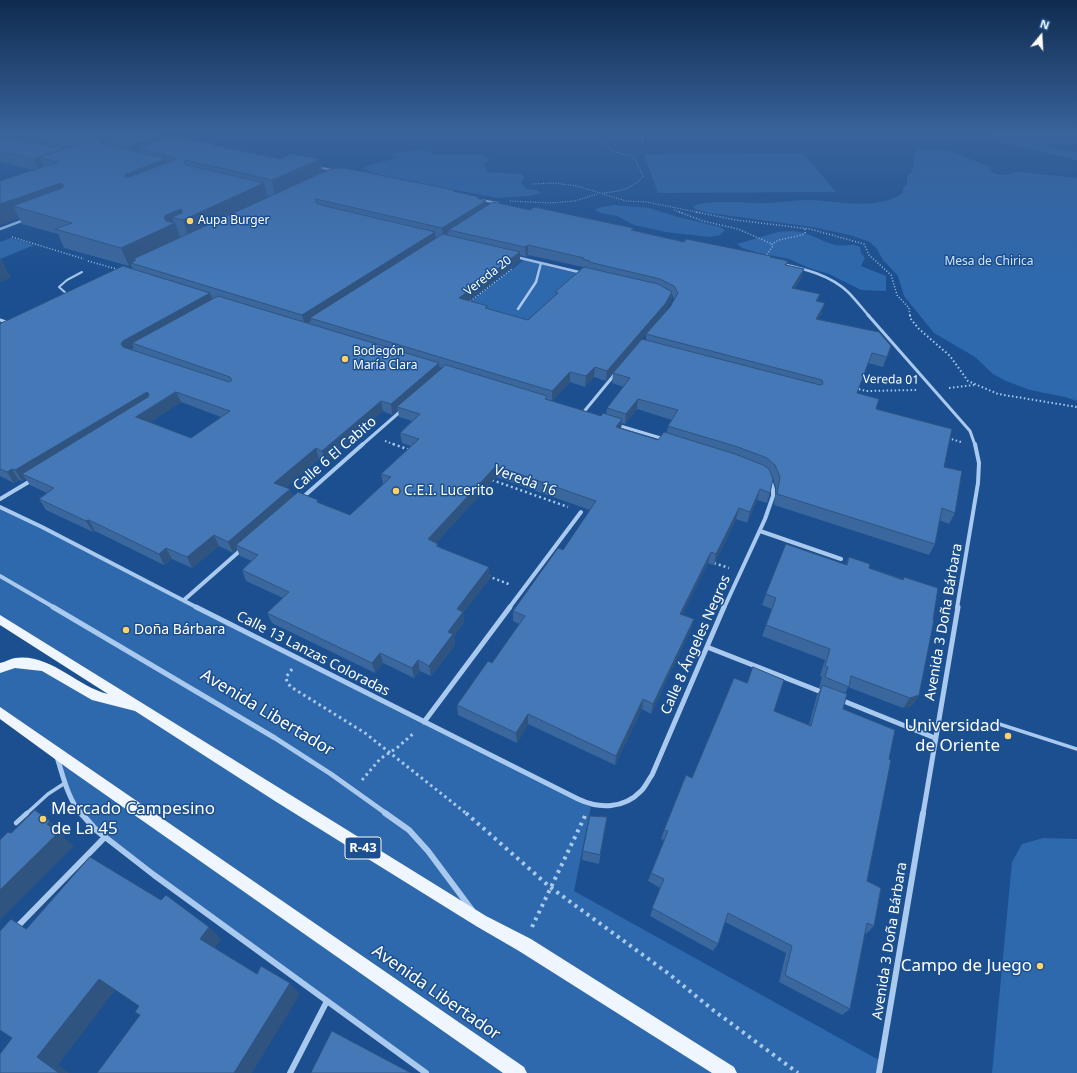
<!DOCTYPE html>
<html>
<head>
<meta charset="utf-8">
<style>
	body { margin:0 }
	#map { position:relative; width:1077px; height:1073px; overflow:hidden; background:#1b4f8f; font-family:"Noto Sans",sans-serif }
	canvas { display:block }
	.north { position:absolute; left:1021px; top:16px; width:40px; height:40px; -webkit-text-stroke:3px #1b4f8f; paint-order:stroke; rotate:18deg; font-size:11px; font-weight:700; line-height:16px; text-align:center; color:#fff }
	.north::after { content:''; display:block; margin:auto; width:14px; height:18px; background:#fff; clip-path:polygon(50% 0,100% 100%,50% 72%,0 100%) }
</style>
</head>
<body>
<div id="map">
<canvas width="1077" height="1073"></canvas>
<div class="north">N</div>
</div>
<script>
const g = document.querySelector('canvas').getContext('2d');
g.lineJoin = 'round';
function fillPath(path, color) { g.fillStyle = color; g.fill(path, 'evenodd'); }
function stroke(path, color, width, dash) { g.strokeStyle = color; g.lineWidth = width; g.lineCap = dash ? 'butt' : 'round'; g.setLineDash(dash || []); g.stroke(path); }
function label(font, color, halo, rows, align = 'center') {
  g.font = font + ' "Noto Sans",sans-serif'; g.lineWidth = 3; g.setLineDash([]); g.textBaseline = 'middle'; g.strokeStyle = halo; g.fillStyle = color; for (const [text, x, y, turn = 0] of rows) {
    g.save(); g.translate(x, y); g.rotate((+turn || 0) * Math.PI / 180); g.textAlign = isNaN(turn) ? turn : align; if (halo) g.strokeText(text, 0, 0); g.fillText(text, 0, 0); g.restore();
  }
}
fillPath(new Path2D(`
	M985,131H1077V141L1074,144L1043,145L1065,151L1077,152V160L1001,142L992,138L990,133Z
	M920,149L947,150L990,167L992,172C1002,179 1009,172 1020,172L1077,178V401L1065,397L1030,390L1006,381L993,374L975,357L934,333L904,296L898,276L883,260L877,249L870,242L850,235L812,227L710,213L697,210L693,207C702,198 755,204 769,203C782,202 796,200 809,200C839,201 876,211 903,193V188L907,183V176L912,172L915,151Z
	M420,150L428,151L436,155H484L490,159L483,165L487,168L485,172L522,174L524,177L521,182L526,189L536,190L541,193L528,196L498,198L403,180L373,173L365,169L364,168L369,165L393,159L394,158L391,155L393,153Z
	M803,153L836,192L658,193L644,154Z
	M614,205L649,208L678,217L720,227L725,230L720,235L710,237L666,232L634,225L617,216L601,213L595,210L597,208Z
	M792,231C807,231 820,241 835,245C844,247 851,242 860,247L861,253L865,258L861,266L886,276V291L861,290L829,274L809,268L789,259L759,253L742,248L737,244L778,232Z
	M11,238L34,245L0,259V242Z
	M525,259L581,273L524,323L464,307Z
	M0,508L41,528L291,657L591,807L574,891L879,1060L877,1073H732L582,981L728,1073H426L154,875L96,830L76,808L65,783L56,752L0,712V668C5,666 10,664 15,663C46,659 70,685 96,696C109,702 125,706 138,707L0,619V576L275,738L331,774L409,830L428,851L481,921L514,939L482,919L430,849L411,828L333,772L276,737L0,574Z
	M1043,838L1077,839V1073H992L1012,862L1022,844Z`), '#2e69ad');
stroke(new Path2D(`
	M601,131L611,151L634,157L643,176C634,189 617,192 602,193
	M533,184L553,183L577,186L626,201L647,202L701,213
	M510,201L550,203L575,201L597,194
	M674,210L682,213`), '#a9c9ee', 1, [1, 1.5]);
stroke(new Path2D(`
	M679,212L703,221L738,229L772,244
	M696,212L736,220L810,229L864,244L869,255L891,275L897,295L909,308L910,316
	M12,237L84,259
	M765,257L773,246L772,244L779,240L802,235L805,233V229
	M88,261L120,270
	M468,303L512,269`), '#a9c9ee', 1.5, [1, 2]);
stroke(new Path2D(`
	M910,315V318L919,329L950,356L968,381L998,394L1077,407
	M129,348L134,350
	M855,388L866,391L918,390
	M949,388L974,385
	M948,438L961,442
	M385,441L396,445`), '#a9c9ee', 2, [1.5, 2.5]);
stroke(new Path2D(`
	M393,444L410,450
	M492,480L568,507
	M714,563L729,568
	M488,576L511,585`), '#a9c9ee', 2.5, [2, 3]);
stroke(new Path2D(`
	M292,669L286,677L287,682L291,687L365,733L467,814
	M362,780L380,759L398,747L415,732`), '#a9c9ee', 3, [2.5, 3.5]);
stroke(new Path2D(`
	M466,813L550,887L669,974L713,1010L798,1073
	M532,927L585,816`), '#a9c9ee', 4, [3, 4.5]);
stroke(new Path2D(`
	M639,131L643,141`), '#a9c9ee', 1.5);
stroke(new Path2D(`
	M68,295L59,287L67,280L82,272`), '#a9c9ee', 2);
stroke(new Path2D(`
	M996,723L1077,749
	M26,814L48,794L65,783`), '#a9c9ee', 3.5);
stroke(new Path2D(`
	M16,823L27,813`), '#a9c9ee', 4.5);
stroke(new Path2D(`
	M154,135L165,131
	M316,167L333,170
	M481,200L498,203`), '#a9c9ee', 2);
stroke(new Path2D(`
	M0,229L24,220
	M516,257L583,273
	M782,264C805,269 830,275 848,292C855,299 862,308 869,316
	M518,309L536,282L541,263`), '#a9c9ee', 2.5);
stroke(new Path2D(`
	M868,315L970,431L975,445
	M0,320L9,323
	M582,414L615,374
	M617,425L664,439
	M362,445L402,410`), '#a9c9ee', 3);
stroke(new Path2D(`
	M302,498L363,444
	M0,499L32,480
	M0,507L42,527L198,608
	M760,531L841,559
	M0,576L55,608
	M184,600L242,549
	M509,608L581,512
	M724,608L765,519L773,496V489L770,479
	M957,608L978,483L979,463L975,444`), '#a9c9ee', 4);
stroke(new Path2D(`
	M53,607L275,738L331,774L387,814
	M196,607L578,799C599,809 624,809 641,791C646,786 648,780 652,775L724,607
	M707,647L824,693
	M841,700L935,738
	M424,722L510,607
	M57,757C63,776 68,799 81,814
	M923,814L958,607`), '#a9c9ee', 5);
stroke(new Path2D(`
	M81,813L96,830L154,875L426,1073
	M385,813L409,830L428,851L472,910
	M16,928L105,837
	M290,1073L327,1001
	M879,1073L923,813`), '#a9c9ee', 6);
fillPath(new Path2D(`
	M0,615L486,916L531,939L734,1067L737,1073H712L519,951L476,926L278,803L135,711L92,700L42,671L15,668L0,673V663C5,662 10,659 15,658C50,653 76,686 108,694L0,625Z
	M0,707L524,1067L527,1073H503L70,770L0,719Z`), '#f0f6ff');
fillPath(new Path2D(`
	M0,131H151L149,132L162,134L164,138L215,146L280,159H320L322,172L454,190V191L479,198L486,206L530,210L633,228V230L684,242L771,256V258L788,261L787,265L804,269L801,278L795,288L818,302L822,313L818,319L891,346L883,367L868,363L857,393L944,467L955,513L949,524L939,520L935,544L929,555L774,505L776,488L772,475H771L770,493L767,503L757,500L747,523L736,519L714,565L708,563L682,614L694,619L691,629L651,714L642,709L615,765L528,724L517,743L458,715L457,705L492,663L519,624L513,621V611L563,550L590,510L496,477L436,543L439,547L490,578L463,613L464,622L454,636L455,645L431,676L420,671L414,678L383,663L375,673L272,623L267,613L283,598L246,581L242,570L252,561L240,556L237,549L233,553L219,546L192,568L172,559L164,565L95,531L93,532L46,510L39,499L47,493L30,485L26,479L22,481L19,480L14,483L0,476V324L133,270L131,265L129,266L64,248L58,234L22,224L19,218L0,225V181L33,170L0,162ZM520,255L526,257L528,255L583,267L555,292V295L528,320L488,309V306L469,301L520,261ZM672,295L674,299L670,307L646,334V340L619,366L663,314L671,302ZM439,367L443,368L440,371ZM613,373L612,383L624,387L607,408L606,414L601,416L552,401L570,382L585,387L594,377L606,381ZM181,402L221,417L191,438L150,422ZM637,409L672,420L668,426L667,432L658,440L621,428L622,423L625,424ZM398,410L399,417L412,421L400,433L402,443L411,446L381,474L383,484L350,515L319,503L293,496L286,487L319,459L325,462L383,411L392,415Z
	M849,557L869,568L903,579L904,577L919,695L912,706L903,708L848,687L845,694L843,709L889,759L867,881L874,926L866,934L865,933L850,1009L842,1015L779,982L786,953L725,922L718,944L713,951L650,916L660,888L648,881L651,873L664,840L661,839L664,830L692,778L774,711L809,725L817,695L821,688H819L822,677L820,676L825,660L762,636L772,609L762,605L766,594L846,564Z
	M607,817L599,864L582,860L583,851Z`), '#3a679d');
fillPath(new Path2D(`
	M114,131H122L102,140L109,156L76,159L71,147Z
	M162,134L167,150L137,148L141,160L135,162L129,146Z
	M62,149L68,161L58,162L40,157L46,169L39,171L33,159Z
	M166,159L172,176L132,191L124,176L126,174Z
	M320,159L323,175L276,197L272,180Z
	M61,183L69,201L13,206L19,218L0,225V204Z
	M264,183L269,201L189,238L183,220L172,217L174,224L175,223L182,241L136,260L133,259L134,264L131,263V265L129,266L121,248L164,217L166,215L181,209L184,219Z
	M479,197V205L486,201V209L449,230V232L443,237L442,228Z
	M435,232L436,241L310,318L311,321L305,325L302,315Z
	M528,245V255L526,257L525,247Z
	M520,252V261L460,308L459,298Z
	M0,259H1L11,278L0,282Z
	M804,269L801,278L789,297L792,288Z
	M672,292L671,302L663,314L606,381L607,371Z
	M210,293L214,303L132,343L134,348L128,351L121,344L123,341Z
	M820,294L817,304L816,301Z
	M825,303L822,313L813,329L816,319Z
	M439,363L440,373L397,407L398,410L392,415L391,404Z
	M595,367L594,377L585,387L586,376Z
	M570,372V382L552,402V391Z
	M147,392L152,402L22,474L26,479L22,481L15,470Z
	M176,392L181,402L142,427L136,417Z
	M638,399L637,409L625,424L626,414Z
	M381,401L383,411L325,462L322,451Z
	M622,419L621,429L616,427Z
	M316,448L319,459L278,494L274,483Z
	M496,466V477L430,550L428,539Z
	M12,469L19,480L14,483L7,472Z
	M290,489L294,500L236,545L237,549L233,553L228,542Z
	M760,489L757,500L747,523L750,512Z
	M739,508L736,519L714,565L716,554Z
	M89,520L95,531L93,532L86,521Z
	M214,535L219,546L192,568L187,557Z
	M166,548L172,559L164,565L159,554Z
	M711,552L708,563L678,624L680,614Z
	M489,567L490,578L463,613L464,622L454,636L455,645L431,676L429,666L448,632L457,609Z
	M694,619L691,629L651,714L653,704Z
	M380,653L383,663L375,673L372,663Z
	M418,660L420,671L414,678L412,668Z
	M919,695L912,706L903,708L910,698Z
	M643,699L642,709L615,765L616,756Z
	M528,714V724L517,743L516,733Z
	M50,821L65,834L63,837L74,846L0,920V890L47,824Z
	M209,927L221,939L213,951L200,939Z
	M99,979L116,989L58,1065L69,1073H59L37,1057Z
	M290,983L300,994L252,1073H234Z`), '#305480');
const building = new Path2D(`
	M0,131H119L71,147L0,132Z
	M122,131H144L162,134L129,146L102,140L100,141V143L166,159L126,174L124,176L126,178L175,160L176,158L174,157L137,148L171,136L215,144L212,145L280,159L293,154L320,159L272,180L186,160L184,163L186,165L264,183L183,220L172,217L182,213V210L181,209L166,215L164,217L166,221L175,223L121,248L55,229L72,223L13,206L62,188L64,185L61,183L0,204V181L58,162L40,157Z
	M0,136L62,149L33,159L0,151Z
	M344,168L454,190L453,191L479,197L477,198L486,201L442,228L316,199V203L325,206L435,232L302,315L131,263L136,260L133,259L330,169Z
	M493,202L530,210L534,207L633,228L631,230L684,242L686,239L771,256L770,257L788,261L785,265L804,269L792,288L820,294L816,301L825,303L816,319L879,332L891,346L887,357L872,353L857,393L879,399L876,409L952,429L944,467L962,471L955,513L942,508L935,544L777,494L780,477L775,465L767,458L738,447L668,426L678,410L638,399L626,414L607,408L630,378L613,373L642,339L820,385L823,384L822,380L646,334L670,307L678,293L674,286L660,279L589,262L590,261L583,259L584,258L528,245L525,247L449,230Z
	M443,234L520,252L459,298L488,306L485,308L528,320L558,293L555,292L584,267L658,284L672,292L665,304L607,371L595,367L586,376L570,372L552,391L310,318Z
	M123,266L210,293L123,341L121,344L123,347L229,382L232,380L230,377L132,343L218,296L439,363L391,404L381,401L322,451L316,448L274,483L290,489L228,542L214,535L187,557L166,548L159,554L89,520L86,521L39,499L54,488L22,474L148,397L149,394L147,392L15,470L12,469L7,472L0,469V324ZM176,392L230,411L191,438L136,417Z
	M446,365L547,396L545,399L575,408L601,416L603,413L622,419L616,427L658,440L664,432L735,454L763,465L769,469L773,479L770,493L760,489L750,512L739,508L716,554L711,552L680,614L694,619L653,704L643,699L616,756L528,714L516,733L457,705L488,661L492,663L525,616L513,611L558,548L563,550L596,501L496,466L428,539L438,544L436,546L489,567L457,609L463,612L448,632L453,634L429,666L418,660L412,668L380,653L372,663L267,613L289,592L242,570L258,555L236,545L298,492L318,500L317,502L350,515L391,477L381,474L419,439L400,433L420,414L397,407Z
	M786,544L847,565L849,557L870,564L869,568L903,580L904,577L938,588L933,620H934L919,695L910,698L851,676L849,687L825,677L828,667L825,666L830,649L766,625L776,598L766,594Z
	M753,667L784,680L774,711L811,726L822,685L847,694L843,709L895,730L889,759L891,760L867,881L881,888L874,926L867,923L850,1009L785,975L792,946L728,913L718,944L652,908L664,879L651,873L668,831L664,830L686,775L692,778L734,678L747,683Z
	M35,810L50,821L47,824L58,833L0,890V840L8,832L11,833Z
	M590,816L607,817L600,855L583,851Z
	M90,857L161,900L166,895L209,927L200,939L257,974L261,966L290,983L234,1073H97L140,1015L135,1012L139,1006L99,979L37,1057L59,1073H0V1054L12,1038L0,1030V931L11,919L26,929Z
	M332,1031L411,1073H311Z`);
fillPath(building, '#4478b7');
stroke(building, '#305480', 1);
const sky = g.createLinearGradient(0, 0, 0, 281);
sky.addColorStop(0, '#0f2b4f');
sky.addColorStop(0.47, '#39639b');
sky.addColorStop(1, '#39639b00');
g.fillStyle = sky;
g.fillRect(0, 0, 1077, 281);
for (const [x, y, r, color] of [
	[190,221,4,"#ffd166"],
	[345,359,4,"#ffd166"],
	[396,491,4,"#ffd166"],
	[126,630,4,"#ffd166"],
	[1008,736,4,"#ffd166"],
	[43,819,4,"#ffd166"],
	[1040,966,4,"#ffd166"]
]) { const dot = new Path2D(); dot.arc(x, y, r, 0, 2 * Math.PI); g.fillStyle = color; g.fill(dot); stroke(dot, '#1b4f8f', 1.5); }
label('12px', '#fff', '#1b4f8f', [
	["Aupa Burger",198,221],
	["Bodegón",353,352],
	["María Clara",353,366]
], 'left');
label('12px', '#cfe3fa', '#1b4f8f', [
	["Mesa de Chirica",989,262]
]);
label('12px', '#fff', '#1b4f8f', [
	["Vereda 20",488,276,-38],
	["Vereda 01",891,380,1]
]);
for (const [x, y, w] of [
	[363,848,36]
]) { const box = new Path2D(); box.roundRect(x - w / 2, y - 11, w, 22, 3); g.fillStyle = '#1b4f8f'; g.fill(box); stroke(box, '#fff', 1); }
label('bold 13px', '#fff', null, [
	["R-43",363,848]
]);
label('14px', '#fff', '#1b4f8f', [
	["Calle 6 El Cabito",335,454,-41],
	["Vereda 16",525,481,20],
	["Avenida 3 Doña Bárbara",944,622,-80],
	["Calle 8 Ángeles Negros",696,645,-66],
	["Calle 13 Lanzas Coloradas",313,654,27],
	["Avenida 3 Doña Bárbara",890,941,-81]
]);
label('14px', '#fff', '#1b4f8f', [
	["C.E.I. Lucerito",404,491],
	["Doña Bárbara",134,630]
], 'left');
label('17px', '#fff', '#1b4f8f', [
	["Avenida Libertador",267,713,31],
	["Avenida Libertador",436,993,35]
]);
label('17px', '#fff', '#1b4f8f', [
	["Universidad",1000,726],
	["de Oriente",1000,746],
	["Mercado Campesino",51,809,"left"],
	["de La 45",51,829,"left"],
	["Campo de Juego",1032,966]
], 'right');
</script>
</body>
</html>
